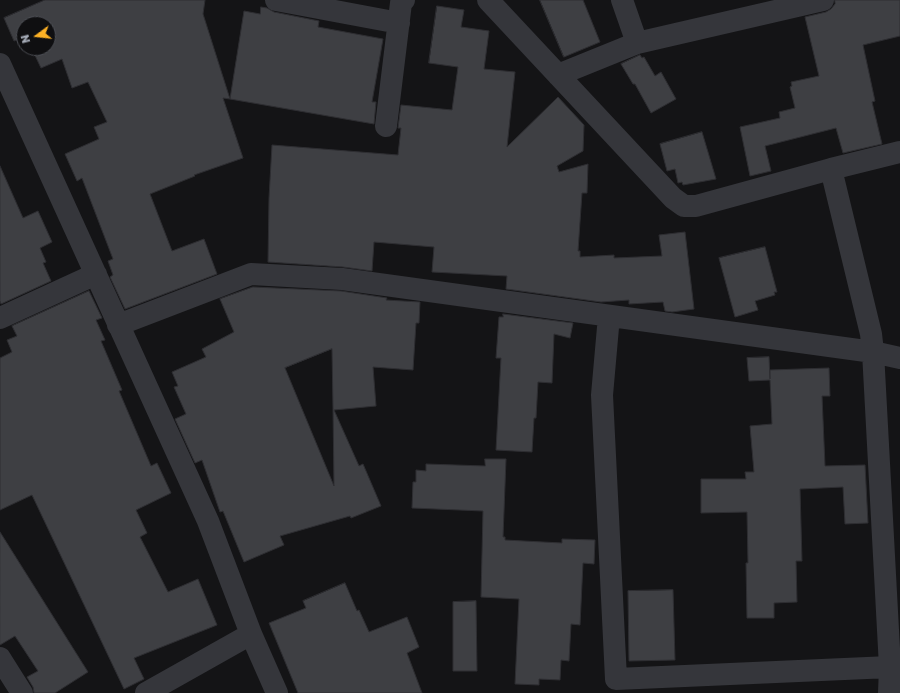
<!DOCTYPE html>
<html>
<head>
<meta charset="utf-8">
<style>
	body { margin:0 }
	#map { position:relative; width:900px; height:693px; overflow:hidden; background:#141416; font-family:"Golos Text",sans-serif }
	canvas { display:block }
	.north { position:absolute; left:16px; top:16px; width:40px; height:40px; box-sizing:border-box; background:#0f0f11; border:1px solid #4b4d53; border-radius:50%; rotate:255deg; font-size:11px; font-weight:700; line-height:16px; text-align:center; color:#a5abb7 }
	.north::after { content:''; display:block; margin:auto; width:14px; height:18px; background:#fdb125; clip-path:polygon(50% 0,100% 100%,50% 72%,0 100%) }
</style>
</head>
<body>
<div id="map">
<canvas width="900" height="693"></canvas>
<div class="north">N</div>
</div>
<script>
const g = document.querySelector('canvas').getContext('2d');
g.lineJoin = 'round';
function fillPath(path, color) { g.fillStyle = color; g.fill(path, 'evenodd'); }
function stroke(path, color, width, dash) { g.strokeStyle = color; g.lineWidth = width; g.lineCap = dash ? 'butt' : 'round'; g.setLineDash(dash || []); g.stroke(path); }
const building = new Path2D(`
	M45,0H205L203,14L230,99L223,98L243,158L194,175L195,176L150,194L172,251L204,239L217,274L125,309L110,277L113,275L108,261L113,259L82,178L77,181L65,154L99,139L94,127L107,122L88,82L72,88L62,59L41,68L32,49L28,51L27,48H48V24H24V42L22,38L14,41L4,18Z
	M540,0H583L600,42L564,57Z
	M835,0H900V36L863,45L875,101L872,102L882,144L843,153L836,128L765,146L771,171L750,176L740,127L780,118L779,112L795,108L790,87L792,86L791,82L819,76L805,17L826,12L831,9L835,4Z
	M437,6L464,10L461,27L489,31L484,69L515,72L507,147L558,97L584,125L583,151L557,166L559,172L588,164L587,193H582L578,251H580V257L614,255V258L662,256L659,235L685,232L694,309L672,312L665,311L663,302L629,304V300L601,302L506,289L507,276L432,272L434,247L374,242L372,271L343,267L268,262L269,198L272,145L398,155L401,128H398L401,105L452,110L458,67L429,63Z
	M261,7L267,8L274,12L319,21L318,27L383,39L372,102H376L374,124L230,99L244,11L260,14Z
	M640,55L642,58L644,57L655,76L661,72L676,99L651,113L635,84H633L621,64Z
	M702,132L716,179L683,185L682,182L678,183L675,169L667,171L660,144Z
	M0,166L23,218L38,211L52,242L40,248L46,262L43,263L51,281L1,304L0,301Z
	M765,247L777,292H774L775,295L755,301L758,310L735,317L719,258Z
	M253,287L341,291L387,298L386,300L420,302L419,323H416L413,370L373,367L376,406L334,410L359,466L363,464L381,506L351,518L350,516L280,536L284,545L244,562L223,511L220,512L202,460L195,463L175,419L186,414L174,387L178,386L172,372L206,357L202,349L234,332L220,299ZM332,349L333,408L334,486L285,368Z
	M89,291L102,318L96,320L105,340L101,341L122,390L119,391L151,466L157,463L171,493L136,510L147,533L140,537L168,592L198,579L217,625L134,658L144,679L124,689L32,495L0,510V358L12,352L7,340L17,336L12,326Z
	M503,314L573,323L570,338L554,334L552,383L538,382L536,418H534L532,452L496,450L501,358H496L499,317H503Z
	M769,357L770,379V370L829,368L830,396H822L825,466L865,465L868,523L845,524L843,487L800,489L802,561H796L797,602L774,603V618H747L746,563H748L747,512L701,513V479H746L745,472H754L750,426L772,424L770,380L749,381L747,358Z
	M485,459H506L503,537H505V540L562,543V539L595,540L594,564L583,563L580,625L571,624L569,661L561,660L560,680L539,679V685L515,684L519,599L481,597L483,511L412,508L413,482H416V470L426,471V464L485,466Z
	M0,532L88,672L55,693H34L33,687L27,677L38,671L15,636L0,645Z
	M345,583L357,611L359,610L369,632L407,617L419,647L407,653L422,693H298L269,623L306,608L303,601Z
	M673,590L675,660L629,661L628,591Z
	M476,601L477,671H453V602Z`);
fillPath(building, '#3e3f43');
stroke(building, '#2e2e32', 1);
stroke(new Path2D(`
	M276,0L399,23
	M488,0L673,198L684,206H696L831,169L900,152
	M622,0L637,43
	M0,64L208,521L251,634L277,693
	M558,75L637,43L823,0
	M386,126L401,3L404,0
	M831,169L871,334L873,352L890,667L889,693
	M609,316L602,395L616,679L890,667
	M0,318L96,274
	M118,325L251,274L342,279L873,352L900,358
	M0,658L22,693
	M146,693L251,634`), '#35363b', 22);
</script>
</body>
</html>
